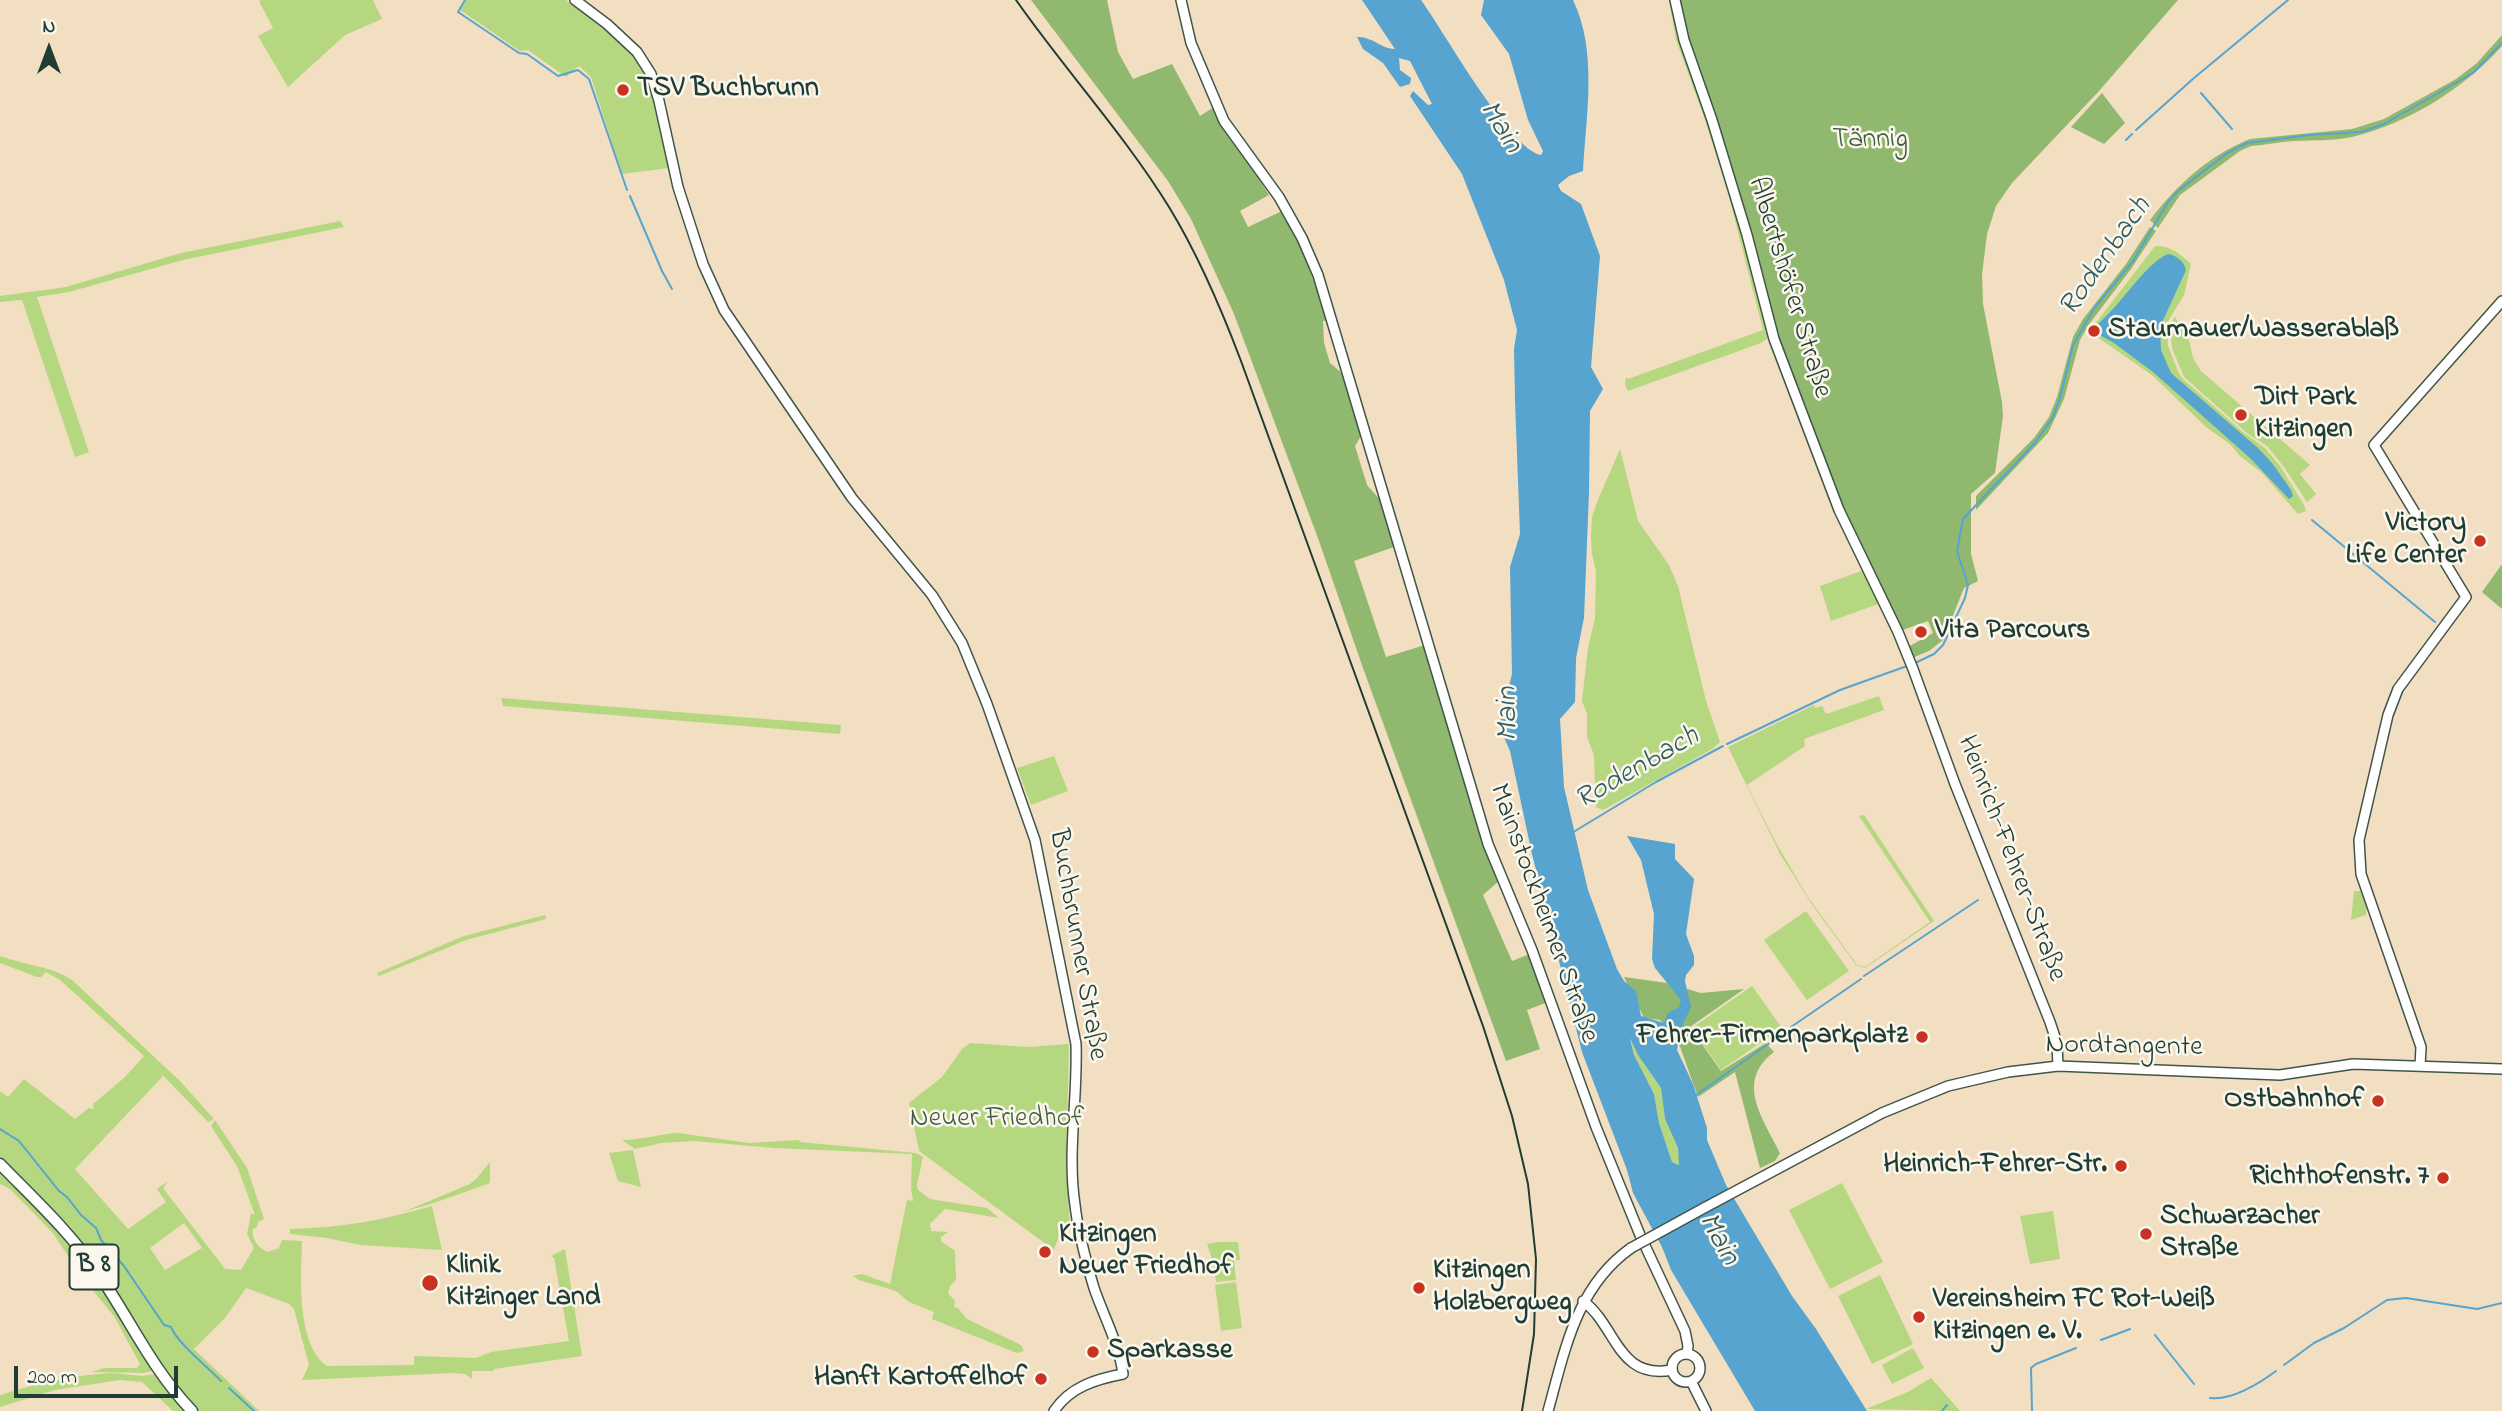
<!DOCTYPE html>
<html>
<head>
<meta charset="utf-8">
<style>
	body { margin:0 }
	#map { position:relative; width:2502px; height:1411px; overflow:hidden; background:#f2dfc1; font-family:"Indie Flower",sans-serif }
	canvas { display:block }
	.north { position:absolute; left:14px; top:14px; width:70px; height:70px; -webkit-text-stroke:5px #fbf7ec; paint-order:stroke; rotate:0deg; font-size:19px; font-weight:700; line-height:28px; text-align:center; color:#1f3d34 }
	.north::after { content:''; display:block; margin:auto; width:24px; height:32px; background:#1f3d34; clip-path:polygon(50% 0,100% 100%,50% 72%,0 100%) }
	.scale { position:absolute; left:14px; top:1366px; width:164px; height:32px; box-sizing:border-box; border:4px solid #1f3d34; border-top:0; padding-left:9px; font-size:21px; line-height:24px; white-space:nowrap; color:#1f3d34; -webkit-text-stroke:5px #fbf7ec; paint-order:stroke }
</style>
</head>
<body>
<div id="map">
<canvas width="2502" height="1411"></canvas>
<div class="north">N</div>
<div class="scale">200 m</div>
</div>
<script>
const g = document.querySelector('canvas').getContext('2d');
g.lineJoin = 'round';
function fillPath(path, color) { g.fillStyle = color; g.fill(path, 'evenodd'); }
function stroke(path, color, width, dash) { g.strokeStyle = color; g.lineWidth = width; g.lineCap = dash ? 'butt' : 'round'; g.setLineDash(dash || []); g.stroke(path); }
function label(font, color, halo, rows, align = 'center') {
  g.font = font + ' "Indie Flower",sans-serif'; g.lineWidth = 5; g.setLineDash([]); g.textBaseline = 'middle'; g.strokeStyle = halo; g.fillStyle = color; for (const [text, x, y, turn = 0] of rows) {
    g.save(); g.translate(x, y); g.rotate((+turn || 0) * Math.PI / 180); g.textAlign = isNaN(turn) ? turn : align; if (halo) g.strokeText(text, 0, 0); g.fillText(text, 0, 0); g.restore();
  }
}
fillPath(new Path2D(`
	M262,0H373L382,19L345,35L288,87L258,36L273,28L259,1Z
	M466,0H566L604,27L634,55L647,77L669,168L622,174L591,77L579,66L566,77L528,50L520,51L460,10Z
	M1669,0H1673L1748,248L1768,334V338L1761,343L1628,391L1625,385L1626,377L1628,379L1763,330L1727,189L1703,114L1676,40Z
	M340,221L344,227L183,260L69,292L37,297L89,452L75,457L22,300L0,302V296L66,287L181,253Z
	M2155,246C2171,246 2179,253 2191,264L2184,295L2167,323L2168,346L2178,371L2182,378L2243,432L2265,448L2280,466L2304,505L2306,511L2298,514L2262,473L2240,456L2230,444L2206,427L2152,375L2097,337L2092,328Z
	M2175,317L2189,340L2193,358L2201,371L2310,465L2300,474L2316,494L2307,502L2284,467L2267,446L2248,434L2184,377L2172,348L2170,324Z
	M1620,449L1638,521L1669,565L1678,586L1706,701L1720,742L1712,749L1603,810L1596,807L1594,755L1587,737V714L1582,701L1588,648L1595,618L1596,571L1592,554L1591,537L1592,517L1597,502Z
	M1864,570L1881,603L1831,621L1820,586Z
	M1879,696L1884,710L1804,739L1805,746L1747,785L1776,843L1808,897L1857,965L1865,967L1930,922L1859,816L1864,815L1934,921L1865,968L1856,965L1813,906L1780,854L1728,747L1814,705L1815,708L1822,706L1826,714Z
	M501,698L841,725L840,734L503,706Z
	M1054,756L1068,791L1031,805L1017,768Z
	M2354,891H2362L2367,901L2366,915L2351,920Z
	M1806,911L1849,971L1807,1000L1764,940Z
	M545,915L546,919L466,940L379,976L377,973L464,936Z
	M0,956C24,965 51,966 72,980L181,1082L214,1119L208,1122L150,1062L163,1076L75,1169L128,1229L166,1202L157,1189L168,1181L163,1188L225,1269L241,1270L254,1248L247,1234L251,1213L255,1215L237,1166L211,1126L215,1120L247,1168L264,1219L260,1221L255,1218L259,1221L256,1228L253,1229C251,1239 258,1248 268,1252L279,1248L282,1240L302,1241C301,1276 296,1344 327,1366L414,1365V1356L476,1358L491,1352L569,1341L554,1258L551,1256L565,1249L582,1356L494,1369V1371H472V1379L465,1374L453,1373L302,1380L309,1365L294,1309L289,1304L246,1288L225,1318L194,1349L259,1411H196C169,1384 151,1350 129,1319C90,1263 48,1207 0,1159V1091L8,1097L24,1079L75,1119L89,1108L94,1109L93,1104L124,1078L144,1056L60,980L46,972L41,977H37L0,963ZM184,1223L202,1248L165,1270L150,1248Z
	M1752,986L1782,1028L1721,1070L1692,1028Z
	M1630,1035L1638,1055L1661,1088L1665,1119L1678,1148L1680,1165L1672,1162L1659,1123L1654,1094L1634,1055Z
	M970,1043L1028,1047L1069,1044L1066,1167L1070,1230H1061L1054,1250L919,1151L909,1103L942,1077L962,1049Z
	M678,1133L749,1143L799,1140L800,1142L916,1153L923,1157L917,1185L918,1190L930,1199L987,1208L999,1218L945,1209L930,1224L931,1231L948,1232L941,1237V1241L955,1251L956,1280L950,1286L948,1293L955,1301L954,1307L958,1308L967,1319L1021,1345L1024,1351L1017,1353L932,1319L934,1312L909,1302L896,1291L859,1280L853,1276L862,1274L890,1284L907,1200L913,1201L911,1188L912,1154L774,1148L694,1141L661,1143L635,1149L622,1140C642,1140 659,1134 678,1133Z
	M633,1150L641,1187L618,1181L609,1153Z
	M490,1162V1183L431,1204L403,1212L470,1184L477,1178Z
	M0,1171L82,1254L150,1364L152,1371L143,1373L92,1372L104,1368H137L140,1364L114,1316L81,1276L53,1233L10,1189L0,1184Z
	M1842,1183L1883,1262L1830,1289L1789,1210Z
	M432,1206L442,1250L360,1245L327,1238L290,1234V1229C339,1228 385,1220 432,1206Z
	M2053,1211L2060,1259L2030,1264L2020,1216Z
	M1219,1242H1238L1240,1260H1234L1236,1280L1216,1282L1213,1262L1207,1244Z
	M1880,1275L1913,1344L1872,1364L1838,1296Z
	M1236,1282L1242,1328L1221,1331L1215,1285Z
	M1913,1348L1924,1368L1892,1384L1882,1365Z
	M113,1373L142,1376L157,1374L189,1411H173L142,1382L120,1380L55,1390L0,1407V1395C38,1383 73,1375 113,1373Z
	M1931,1378L1960,1411L1866,1409L1908,1392Z`), '#b5d77f');
fillPath(new Path2D(`
	M1031,0H1107L1118,52L1133,79L1172,64L1200,116L1214,107L1269,195L1240,211L1248,227L1282,211L1301,247L1328,320L1323,321L1324,343L1330,363L1343,374L1361,436L1355,446L1367,485L1383,503L1394,547L1354,561L1386,657L1425,645L1500,880L1483,895L1512,961L1530,954L1548,1002L1527,1010L1540,1049L1506,1061L1363,668L1319,541L1234,314L1191,219L1168,181Z
	M1680,0H2178L2099,91L2012,183L1996,206L1987,234L1982,275L1983,304L2002,402L2003,416L1995,473L1971,494V554L1978,581L1964,588L1943,640L1929,651L1912,658L1908,647L1933,633L1928,621L1900,631L1848,517L1775,331L1715,118L1691,45Z
	M2502,35V46C2465,88 2407,124 2352,137C2333,141 2313,140 2294,141C2279,142 2265,145 2251,146L2240,151L2180,195L2158,228L2150,220C2176,186 2209,155 2250,139L2352,129L2384,119L2456,79L2477,63Z
	M2102,93L2125,123L2104,144L2071,127Z
	M2150,227L2156,231L2131,269L2090,323L2080,340L2064,399L2048,433L1976,510V496L2034,438L2049,417L2057,397L2073,337L2083,319L2126,264Z
	M2502,564V609L2482,592Z
	M1624,977L1667,983L1701,993L1744,989L1690,1027L1721,1071L1766,1043L1774,1052C1734,1082 1764,1120 1780,1153L1775,1161L1760,1168L1735,1072L1698,1097L1679,1044L1660,1020L1644,1018Z`), '#90b86e');
fillPath(new Path2D(`
	M1362,0H1421C1443,30 1510,150 1541,155L1543,151L1528,120L1509,54L1481,15L1484,0H1573C1598,52 1586,115 1583,171L1569,176L1558,185L1561,191L1581,204L1600,256L1591,367L1603,389L1590,411L1589,492L1584,618L1576,658L1575,702L1560,719L1564,787L1588,890L1617,969L1624,981L1636,991L1641,1016L1664,1023L1668,1013L1679,1007L1681,1000L1655,968L1652,959L1654,914L1641,860L1627,836L1675,844V859L1694,879L1686,934L1694,956V965L1686,975L1685,981L1691,1007L1680,1030L1677,1050L1693,1084L1707,1128V1140L1726,1185L1792,1296L1816,1329L1867,1411H1755L1671,1270L1662,1247L1633,1193L1627,1170L1582,1052L1532,854L1510,751L1499,726L1512,674L1510,567L1520,534L1515,400L1514,349L1517,330L1504,280L1462,174L1410,96L1413,91L1428,105L1432,104L1410,61L1399,58L1400,70L1411,78L1410,84L1400,87L1383,63L1363,49L1357,37C1372,36 1381,49 1395,49ZM1630,1038L1638,1055L1661,1088L1665,1119L1678,1148L1679,1165L1672,1162L1659,1123L1654,1094L1634,1055Z
	M2168,254C2176,255 2184,261 2186,270L2160,327L2161,350L2171,373L2258,448L2272,463L2291,490L2293,496L2289,499L2250,458L2153,372L2114,343L2096,333L2093,328C2118,310 2144,264 2168,254Z`), '#56a4cf');
stroke(new Path2D(`
	M465,0L458,12L519,53L527,54L558,76L578,70L589,79L627,190
	M2201,93L2232,129
	M2136,130L2194,78L2288,0
	M2126,140L2132,134
	M630,196L662,271L672,289
	M2312,520L2435,622
	M2442,621L2447,616
	M1915,663L1934,654L1943,645L1965,598L1968,585L1957,551L1963,519L2035,443L2053,417L2060,398L2073,345L2095,307L2133,261L2168,202L2178,191L2227,153L2247,143L2309,135L2361,132L2384,124L2473,73L2502,43
	M1727,744L1840,690L1907,666
	M1575,831L1656,782L1723,746
	M1864,976L1978,900
	M1791,1027L1861,979
	M1696,1095L1774,1040
	M0,1129L19,1141L59,1191L67,1197L81,1215L96,1228L101,1240L124,1266L164,1325L171,1327C178,1344 207,1366 221,1381
	M2155,1335L2194,1384
	M2101,1340L2130,1329
	M2284,1365L2314,1343L2344,1328L2387,1300L2406,1298L2477,1309L2502,1303
	M229,1388L254,1411
	M2210,1398C2231,1401 2260,1383 2276,1371
	M1942,1411L1947,1405
	M2032,1411L2031,1368L2036,1364L2076,1348`), '#56a4cf', 2);
const secondary = new Path2D(`
	M575,0L607,24L637,52L651,74L659,101L678,187L703,264L724,310L852,498L932,595L962,643L987,704L1035,840L1076,1044C1078,1097 1067,1152 1075,1205C1078,1233 1086,1261 1094,1288C1104,1317 1119,1344 1123,1374C1096,1379 1070,1387 1054,1411
	M1181,0L1191,43L1224,121L1279,197L1302,238L1318,275L1488,844L1532,950L1596,1127L1640,1235L1685,1331L1688,1346L1687,1353
	M1675,0L1684,40L1712,120L1747,235L1774,339L1839,510L1898,632L1913,669L1955,784L2050,1022L2057,1043L2058,1066
	M2420,1066L2421,1047L2361,874L2359,840L2388,715L2398,689L2466,597L2374,445L2502,301
	M1704,1208L1882,1113L1948,1086L2008,1072L2058,1066L2280,1075L2353,1064L2502,1069
	M1583,1301C1617,1326 1617,1380 1672,1370
	M1672 1368a14 14 0 1 1 28 0a14 14 0 1 1-28 0Z
	M1691,1381L1706,1411
	M1548,1411C1565,1350 1576,1287 1631,1248`);
const primary = new Path2D(`
	M0,1164C34,1199 70,1232 98,1273C131,1321 151,1368 192,1411`);
stroke(secondary, '#3f5549', 12);
stroke(primary, '#3f5549', 13);
stroke(secondary, '#fff', 9);
stroke(primary, '#fff', 10);
stroke(new Path2D(`
	M1016,0C1065,70 1124,134 1169,207C1199,256 1221,308 1241,361L1483,1026L1512,1116L1528,1184L1536,1259L1534,1334L1522,1411`), '#1f3d34', 2);
const secondaryBridge = new Path2D(`
	M1631,1248L1704,1208`);
stroke(secondaryBridge, '#3f5549', 12, []);
stroke(secondaryBridge, '#fff', 9);
for (const [x, y, r, color] of [
	[623,90,7,"#c8321e"],
	[2094,331,7,"#c8321e"],
	[2241,415,7,"#c8321e"],
	[2480,541,7,"#c8321e"],
	[1921,632,7,"#c8321e"],
	[1922,1037,7,"#c8321e"],
	[2378,1101,7,"#c8321e"],
	[2121,1166,7,"#c8321e"],
	[2443,1178,7,"#c8321e"],
	[2146,1234,7,"#c8321e"],
	[1045,1252,7,"#c8321e"],
	[430,1283,9,"#c8321e"],
	[1419,1288,7,"#c8321e"],
	[1919,1317,7,"#c8321e"],
	[1093,1352,7,"#c8321e"],
	[1041,1379,7,"#c8321e"]
]) { const dot = new Path2D(); dot.arc(x, y, r, 0, 2 * Math.PI); g.fillStyle = color; g.fill(dot); stroke(dot, '#fbf7ec', 2.5); }
for (const [x, y, w] of [
	[94,1267,49]
]) { const box = new Path2D(); box.roundRect(x - w / 2, y - 22.5, w, 45, 5); g.fillStyle = '#fbf7ec'; g.fill(box); stroke(box, '#1f3d34', 2); }
label('bold 26px', '#1f3d34', null, [
	["B 8",94,1267]
]);
label('bold 28px', '#1f3d34', '#fbf7ec', [
	["TSV Buchbrunn",637,90],
	["Staumauer/Wasserablaß",2108,331],
	["Dirt Park",2255,399],
	["Kitzingen",2255,431],
	["Victory",2466,525,"right"],
	["Life Center",2466,557,"right"],
	["Vita Parcours",1935,632],
	["Fehrer-Firmenparkplatz",1908,1037,"right"],
	["Ostbahnhof",2364,1101,"right"],
	["Heinrich-Fehrer-Str.",2107,1166,"right"],
	["Richthofenstr. 7",2429,1178,"right"],
	["Schwarzacher",2160,1218],
	["Straße",2160,1250],
	["Kitzingen",1059,1236],
	["Neuer Friedhof",1059,1268],
	["Klinik",446,1267],
	["Kitzinger Land",446,1299],
	["Kitzingen",1433,1272],
	["Holzbergweg",1433,1304],
	["Vereinsheim FC Rot-Weiß",1933,1301],
	["Kitzingen e. V.",1933,1333],
	["Sparkasse",1107,1352],
	["Hanft Kartoffelhof",1027,1379,"right"]
], 'left');
label('28px', '#3d5c43', '#fbf7ec', [
	["Tännig",1870,141],
	["Neuer Friedhof",997,1120]
]);
label('28px', '#1f3d34', '#fbf7ec', [
	["Albertshöfer Straße",1788,288,73],
	["Heinrich-Fehrer-Straße",2010,859,69],
	["Mainstockheimer Straße",1542,914,70],
	["Buchbrunner Straße",1076,945,80],
	["Nordtangente",2124,1048,1]
]);
label('italic 30px', '#305c62', '#fbf7ec', [
	["Main",1499,128,58],
	["Rodenbach",2107,258,-55],
	["Main",1510,714,-91],
	["Rodenbach",1638,770,-30],
	["Main",1717,1240,61]
]);
</script>
</body>
</html>
